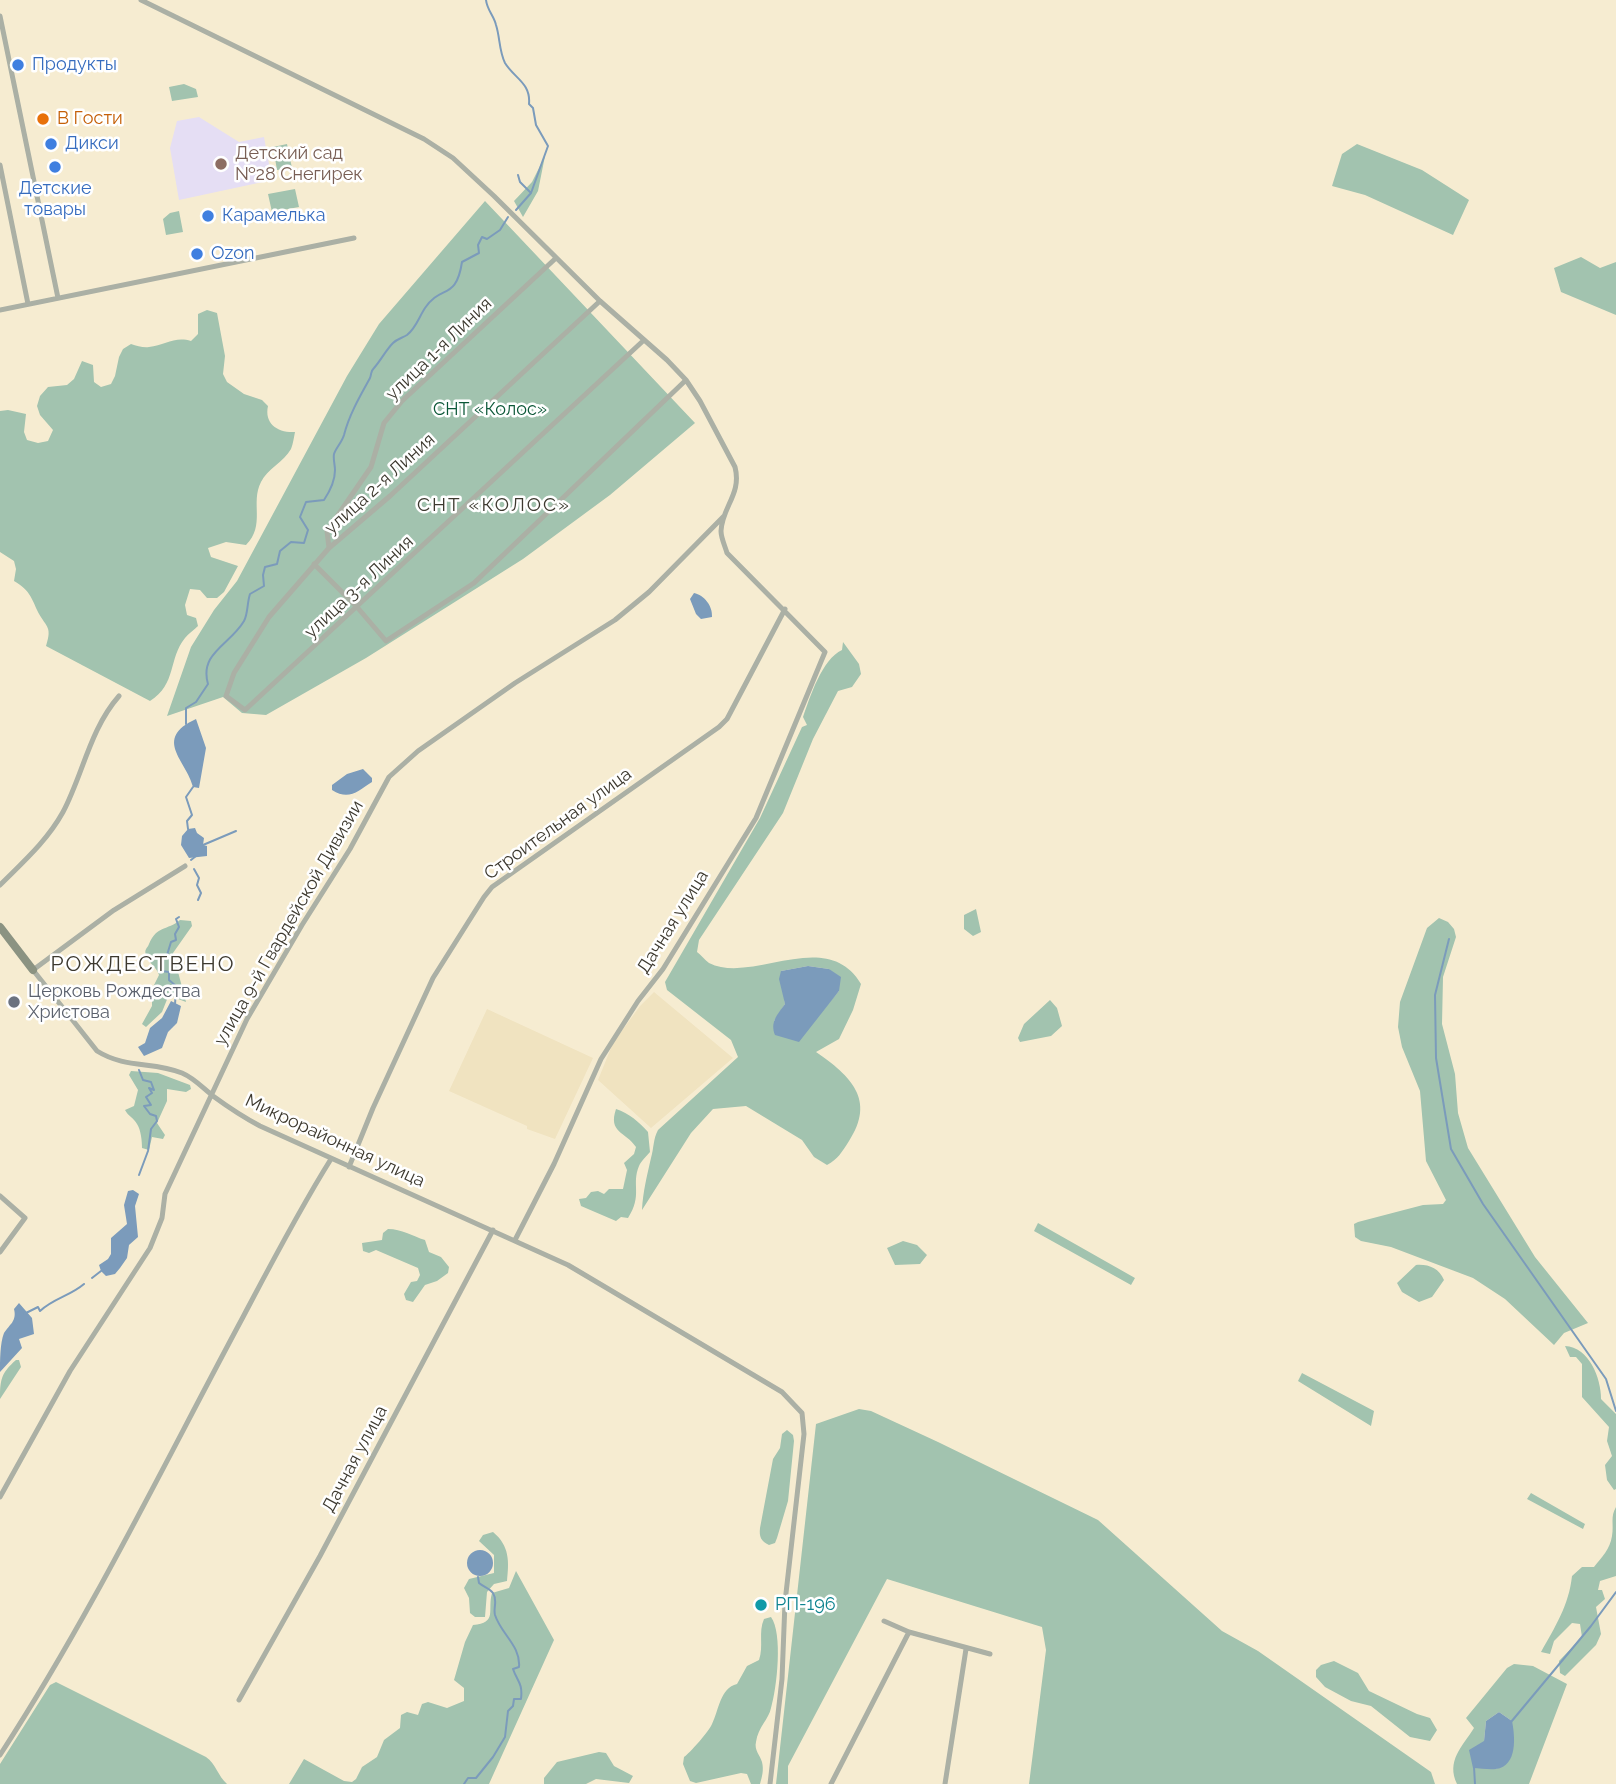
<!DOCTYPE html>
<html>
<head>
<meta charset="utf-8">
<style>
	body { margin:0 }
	canvas { display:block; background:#f6ecd1 }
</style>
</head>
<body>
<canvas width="1616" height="1784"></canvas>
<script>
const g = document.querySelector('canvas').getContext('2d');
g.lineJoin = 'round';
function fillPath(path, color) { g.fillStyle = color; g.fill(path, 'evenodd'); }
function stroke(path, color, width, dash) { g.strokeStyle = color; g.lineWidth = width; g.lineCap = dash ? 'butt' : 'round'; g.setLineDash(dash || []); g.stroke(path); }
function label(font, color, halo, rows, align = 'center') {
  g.font = font + ' Raleway,sans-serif'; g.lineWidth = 5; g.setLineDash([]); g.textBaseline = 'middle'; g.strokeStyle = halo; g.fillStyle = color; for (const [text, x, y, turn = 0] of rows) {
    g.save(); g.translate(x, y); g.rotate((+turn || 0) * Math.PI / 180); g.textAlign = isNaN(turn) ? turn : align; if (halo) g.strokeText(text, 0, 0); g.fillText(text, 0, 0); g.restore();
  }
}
fillPath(new Path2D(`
	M654,992L733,1058L651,1128L598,1080L613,1043L640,1006Z
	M487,1009L593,1058L555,1139L527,1129V1126L449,1091Z`), '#f0e3c0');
fillPath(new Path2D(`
	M199,117L239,142L264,137L272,180L179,200L170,148L177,121Z`), '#e5def4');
fillPath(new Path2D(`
	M184,84L196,89L198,97L172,101L169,87Z
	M287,144L292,168L277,170L273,147Z
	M1357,144L1422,170L1469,200L1453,235L1365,195L1332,186L1342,154Z
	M545,156L538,191L523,217L514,201L532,182Z
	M295,189L299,207L272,212L268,194Z
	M485,201L695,423L610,495L523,559L366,658L266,715L242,713L223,697L167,716L191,647L214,610L237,581L347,376L379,324Z
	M179,211L183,232L166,235L163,219L170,213Z
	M1581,257L1600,268L1616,262V315L1561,292L1554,268Z
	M207,310L217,313L225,356L223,374L227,382L244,394L262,400L268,406C264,424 278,433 295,432C294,437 293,444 291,449C284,462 267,469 261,482C250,503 266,525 246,545L226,542L208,548L211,557L238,566L224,592L217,598H207L200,590L190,589L185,605L187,615L196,618L198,626C194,630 188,634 185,638C168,659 177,684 150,701L46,646C53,625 45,627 37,610C31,596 28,589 14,581L16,569L14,561L0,552V411L8,410L26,414L24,432L27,440L38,443L48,441L53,430L40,415L37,406L40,396L48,387L67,385L74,379L82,361L93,365L94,382L101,387L111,384L115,376L119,357L123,349L131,344C137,346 144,348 149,347C165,345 175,336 191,341L198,334V314Z
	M843,642L859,664L861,674L852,687L838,691L813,739L783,813L699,940L697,952C701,955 705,960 709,963C753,985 826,926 861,984L853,1010L839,1039L816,1052C851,1076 876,1100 849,1141C842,1152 838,1159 827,1165L814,1157L802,1140L746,1106L713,1109L691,1133L642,1210C643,1191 647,1176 651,1158C654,1148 653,1139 658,1130L738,1057L731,1040L667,990L665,982L760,818L802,727L807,725L803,717C810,697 822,659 842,650ZM808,966L829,969L839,991L822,1011L774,1021L785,1004L781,971Z
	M976,909L981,932L973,936L964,929V915Z
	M1439,918L1448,922L1454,929L1456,937L1443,977L1442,1024L1455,1074L1458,1113L1468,1148L1535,1257L1588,1323L1564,1333L1554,1345L1505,1299L1473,1278L1391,1247L1361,1241L1355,1237L1354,1224L1358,1222L1423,1205L1443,1204L1446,1200L1426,1161L1420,1091L1402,1047L1398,1027L1400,1002L1427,928Z
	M180,920L191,921L192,926L173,953L186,1002L173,997H168L162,1012L146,1027L142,1024L152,1006V989L159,975C157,967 148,963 146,955C144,949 147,949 149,944C157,925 167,931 180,920Z
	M1050,1000L1057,1008L1062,1026L1051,1036L1020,1042L1018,1038L1024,1024Z
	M131,1071L158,1073L190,1085L191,1089L186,1092L167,1089V1101L157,1123L165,1135L163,1139L152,1137L149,1150L142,1148C142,1141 141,1130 137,1124C134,1118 128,1116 125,1110L134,1106L138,1090L129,1075Z
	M616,1109C629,1113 639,1122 648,1132L650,1152C646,1157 641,1161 639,1166C631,1185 643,1195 628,1218L621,1217L616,1221L581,1206L579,1199L586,1198L591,1192L598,1191L604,1194L609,1189H623L627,1170L624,1163L634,1154L636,1147C625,1131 608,1133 616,1109Z
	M1038,1223L1135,1278L1131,1285L1034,1231Z
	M388,1229C402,1229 412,1236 425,1240L429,1252L441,1257L449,1267L448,1273L437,1281L425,1285L413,1302L406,1300L404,1294L411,1282L417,1281L420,1275L418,1268L376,1250L369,1253L363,1251L362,1243L382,1240L383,1233Z
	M903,1241L917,1245L927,1255L920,1264L895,1265L887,1248Z
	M1416,1265C1428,1264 1439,1268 1444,1280L1432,1297L1419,1302L1402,1292L1397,1283Z
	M1565,1346C1589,1347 1601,1378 1601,1399L1616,1414V1489L1614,1490L1607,1480L1605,1465L1612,1456L1607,1441L1609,1427L1582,1397V1364L1576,1357H1570Z
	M16,1360H19L21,1367L0,1399C0,1380 1,1373 16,1360Z
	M1302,1373L1374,1411L1371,1426L1298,1381Z
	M859,1409L871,1411L938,1442L1098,1520L1222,1631L1258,1651L1431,1772L1435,1784H1029L1046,1650L1042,1627L887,1579L788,1766V1784H776L816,1424Z
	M787,1430L793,1435L794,1441L788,1501L777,1538L775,1543L769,1545C761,1541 759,1537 760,1528L773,1459L780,1448L782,1434Z
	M1531,1493L1585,1524L1583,1529L1527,1499Z
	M1616,1507V1576L1600,1581L1598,1590H1602L1605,1599L1596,1607L1601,1634L1596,1645L1565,1676L1560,1673L1559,1661L1582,1637L1580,1624L1572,1623L1554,1641L1550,1654L1541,1652C1555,1627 1569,1605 1572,1576L1582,1567H1594C1602,1557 1610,1549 1612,1536C1614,1524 1610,1517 1616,1507Z
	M493,1532C510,1546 509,1562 507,1581L494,1584L487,1592L485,1617H475L470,1613L469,1598L464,1588L469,1579L494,1573V1555L479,1541L483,1535Z
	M516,1571L554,1640L489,1784H289L304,1759L344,1781L352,1782L356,1779L362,1767L377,1757L384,1740L400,1728L401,1715L407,1712L418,1715L422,1704L428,1702L447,1708L464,1701V1688L454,1680L465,1642L473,1625C498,1623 487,1610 492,1593L509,1588Z
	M771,1617C783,1633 777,1688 771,1708C769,1719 758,1727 756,1742C754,1750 760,1755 762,1762C764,1770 762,1777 760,1784H751L747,1774L741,1773L696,1783L690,1781L683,1764L684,1757C689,1754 710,1730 712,1724C719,1710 720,1688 737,1684L747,1666L759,1660C764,1646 758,1632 764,1619Z
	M1334,1661L1358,1673L1369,1691L1417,1714L1430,1718L1437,1730L1430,1741L1410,1737L1371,1706L1351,1701L1325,1687L1316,1677V1670L1321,1665Z
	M1514,1664L1533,1666L1567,1684L1529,1784H1457C1446,1761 1462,1747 1474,1728L1466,1718L1507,1668ZM1499,1712L1512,1721L1497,1769L1486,1768L1484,1741L1486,1721Z
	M56,1682L206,1757C216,1764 218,1776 227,1784H0V1764L50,1685Z
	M599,1752L606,1753L614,1766L633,1776L629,1783L596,1779L586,1784H544V1778L557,1762Z`), '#a2c3af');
fillPath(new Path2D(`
	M694,593C704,595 713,606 712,617L701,619L696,614L690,599Z
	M196,719L206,748L199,788L193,787C187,761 152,739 196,719Z
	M363,769L372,778V782C358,791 349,801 332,790V785L347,774Z
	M195,828L197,833L204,838L203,845L207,846V856L189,858L181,845L182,836L188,829Z
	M808,966L829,969L841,977L839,991L799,1042L775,1035C770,1022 777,1015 785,1004L779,979L781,971Z
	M171,1001L181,1006L177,1023L168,1032L162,1048L144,1056L138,1047L145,1043L150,1028L162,1018Z
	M133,1190L139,1194L135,1206L138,1237L129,1245L127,1258L120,1268L115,1274L106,1276L101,1271L99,1265L108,1259L111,1254V1238L127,1224L124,1205L128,1191Z
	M19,1303L32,1318L34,1334L19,1339L22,1348L0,1372C0,1361 0,1343 4,1333C10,1324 17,1321 14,1309Z
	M467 1563a13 13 0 1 1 26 0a13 13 0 1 1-26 0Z
	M1499,1712L1512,1721C1515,1736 1518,1766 1496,1769C1489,1770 1480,1768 1473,1768L1469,1750L1484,1741L1486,1721Z`), '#7b9bbb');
stroke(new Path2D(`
	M486,0C487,10 494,16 496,25C500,37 499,51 505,63C514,78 531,83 529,104L533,108L536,125L548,146L531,193L516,210
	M518,175L520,182L531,193
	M186,724V708L196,702L208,684C199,653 230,645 244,621C248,614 247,603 250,594L264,586L263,575L265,567L277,564L280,551L291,542L304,543L308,530L300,517L306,502L324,500C330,491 335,482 335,470C335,465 333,459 334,454C336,448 342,442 344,435C349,415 360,396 370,378C372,373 370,372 374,368C381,360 386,350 393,343C397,339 402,338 407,335C416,328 419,317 425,308C441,284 456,301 462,262L479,253L478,245L482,237L487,239L500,230L508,217
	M188,829L187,821L192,815L186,797L193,787
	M203,845L236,831
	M191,860L196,856
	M194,869L199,878L197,885L201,893L198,900
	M1449,939L1435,995L1436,1058L1451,1149L1483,1204L1606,1379L1616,1411
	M175,1005L176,986L169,980V972L162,971L159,965L163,963L162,956L167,955L171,942L176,940L175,934L179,927L176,919L179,917
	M139,1175L148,1151L151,1129L157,1121L156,1116L150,1114L144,1106L151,1105L146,1097L152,1093L149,1088L154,1090L151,1082L143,1080L139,1070
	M92,1278L101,1271
	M24,1314L38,1307L40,1311C54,1298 70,1296 84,1284
	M1511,1722L1591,1626L1616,1592
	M1474,1767L1475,1784
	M464,1784L468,1778H476L493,1757L505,1737L508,1711L513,1706L514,1699H521C523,1683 517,1681 513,1669L519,1667C521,1646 501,1634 495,1615C493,1607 498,1601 493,1593C490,1589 484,1587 479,1583L478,1577`), '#7b9bbb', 2);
stroke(new Path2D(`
	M141,0L424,139L453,158L494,196L600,301L667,360L686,380L700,401L735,467C742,494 722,507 721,531C721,538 725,546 727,553L825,652L756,818L663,969L638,1001L601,1059L554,1164L515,1240
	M0,16L58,298
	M0,165L28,304
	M600,301L390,496L329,548L269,617L234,673L226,696L245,710L644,340
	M0,310L354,238
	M329,548L327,531L371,467L384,423L402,401L556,258
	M314,564L357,607L386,641L474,583L686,380
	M185,866L114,910L33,970L97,1051C126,1069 153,1061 182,1073C194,1078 203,1088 213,1096C228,1107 243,1117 260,1126L568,1265L782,1392L802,1413L804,1434L785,1602L782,1679L770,1784
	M0,885C23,862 47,841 63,812C83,774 90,729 119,696
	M349,1167L373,1108L433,978L484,897L492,887L719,727L727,719L785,609
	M0,1196L25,1218L0,1252
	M0,1497L70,1371L150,1248L162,1218L165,1194L247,1019L302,925L350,849L389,777L418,751L515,683L615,620L649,592L724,516
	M884,1621L909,1632L990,1654
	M239,1700L320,1556L493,1230
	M0,1755C91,1615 164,1464 243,1317C271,1264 299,1210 331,1159
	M831,1784L909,1632
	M945,1784L966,1649`), '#abb0a5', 5);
stroke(new Path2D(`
	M0,927L33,970`), '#8b9382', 8);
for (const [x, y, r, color] of [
	[18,65,7,"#3f7fe0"],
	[43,119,7,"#e8710a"],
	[51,144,7,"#3f7fe0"],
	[221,164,7,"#8d6e63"],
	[55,167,7,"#3f7fe0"],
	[208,216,7,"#3f7fe0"],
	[197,254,7,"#3f7fe0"],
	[14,1002,7,"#6b7280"],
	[761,1605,7,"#0f9aa8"]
]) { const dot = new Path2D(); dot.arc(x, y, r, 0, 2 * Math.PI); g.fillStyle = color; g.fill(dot); stroke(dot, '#fff', 2.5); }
label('18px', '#366cbe', '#fff', [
	["Продукты",32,65],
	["Дикси",65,144],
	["Детские",55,189,"center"],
	["товары",55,210,"center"],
	["Карамелька",222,216],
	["Ozon",211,254]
], 'left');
label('18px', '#c56008', '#fff', [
	["В Гости",57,119]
], 'left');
label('18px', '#785e54', '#fff', [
	["Детский сад",235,154],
	["№28 Снегирек",235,175]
], 'left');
label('18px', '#3d392f', '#fff', [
	["улица 1-я Линия",439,349,-44],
	["улица 2-я Линия",380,484,-42],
	["улица 3-я Линия",359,587,-43],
	["Строительная улица",558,824,-36],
	["Дачная улица",673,922,-58],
	["улица 9-й Гвардейской Дивизии",289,923,-60],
	["Микрорайонная улица",335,1141,25],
	["Дачная улица",355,1459,-62]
]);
label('18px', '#0c5838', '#fff', [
	["СНТ «Колос»",490,410]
]);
label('18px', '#5b616d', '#fff', [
	["Церковь Рождества",28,992],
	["Христова",28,1013]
], 'left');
label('18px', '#0d838f', '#fff', [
	["РП-196",775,1605]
], 'left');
g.letterSpacing = '2px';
label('19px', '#3d392f', '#fff', [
	["СНТ «КОЛОС»",494,505]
]);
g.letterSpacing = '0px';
g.letterSpacing = '2px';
label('21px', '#3d392f', '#fff', [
	["РОЖДЕСТВЕНО",143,965]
]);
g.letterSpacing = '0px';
</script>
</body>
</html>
